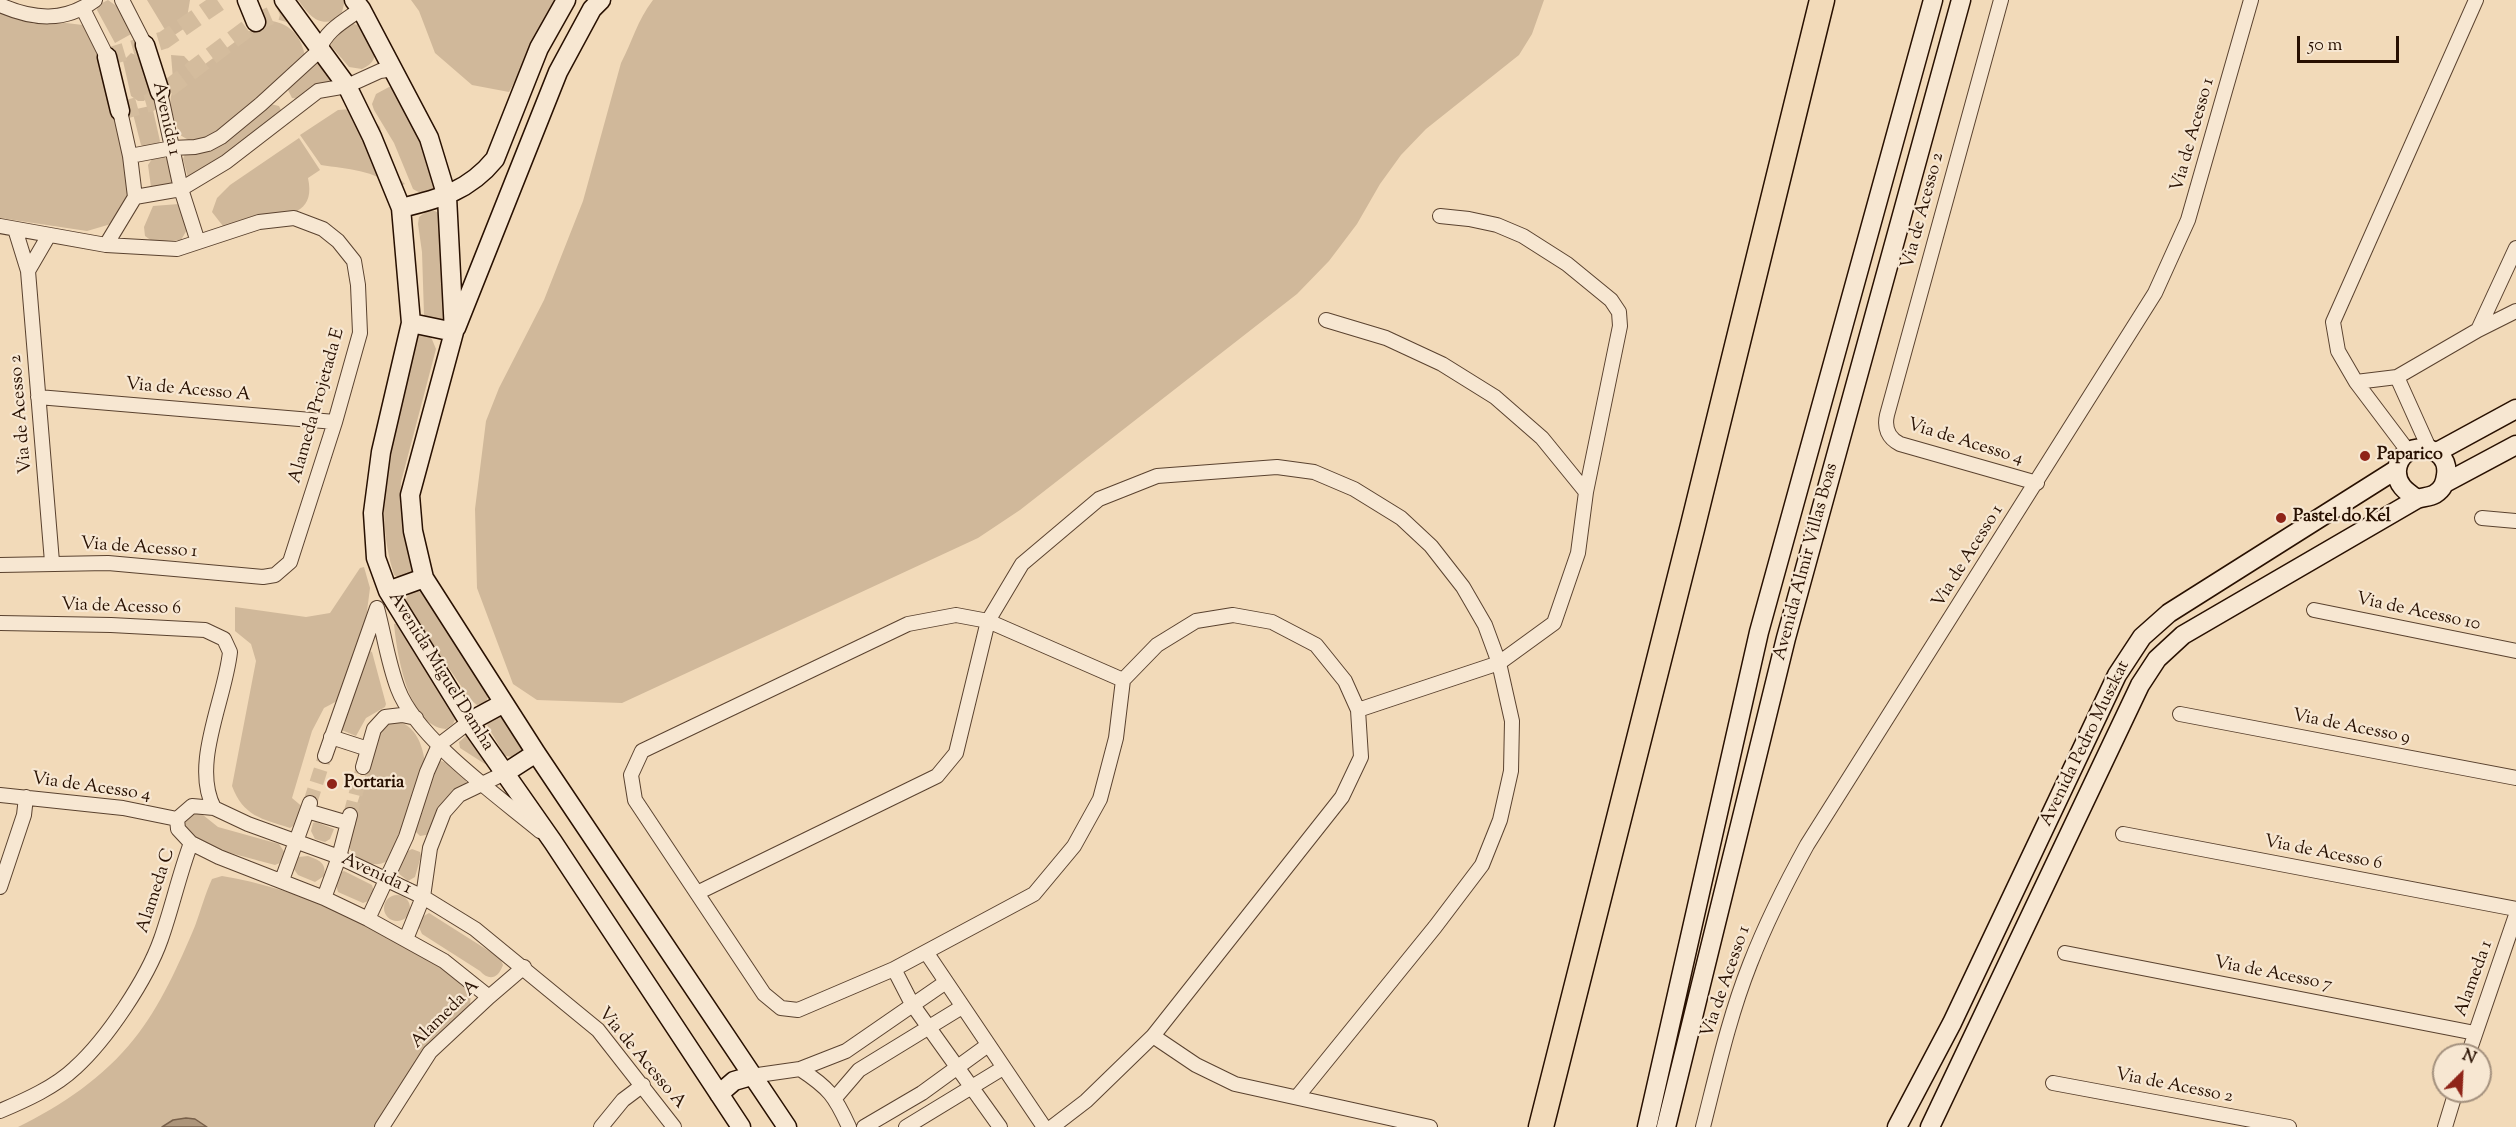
<!DOCTYPE html>
<html>
<head>
<meta charset="utf-8">
<style>
	body { margin:0 }
	#map { position:relative; width:2516px; height:1127px; overflow:hidden; background:#f2dab9; font-family:"Sorts Mill Goudy",serif }
	canvas { display:block }
	.north { position:absolute; left:2432px; top:1043px; width:60px; height:60px; box-sizing:border-box; background:#f7e7d2; border:2px solid #a4917e; border-radius:50%; rotate:24deg; font-size:16px; font-weight:700; line-height:24px; text-align:center; color:#281001 }
	.north::after { content:''; display:block; margin:auto; width:21px; height:27px; background:#8f2418; clip-path:polygon(50% 0,100% 100%,50% 72%,0 100%) }
	.scale { position:absolute; left:2297px; top:36px; width:102px; height:27px; box-sizing:border-box; border:3px solid #281001; border-top:0; padding-left:8px; font-size:18px; line-height:21px; white-space:nowrap; color:#281001; -webkit-text-stroke:4px #f7e7d2; paint-order:stroke }
</style>
</head>
<body>
<div id="map">
<canvas width="2516" height="1127"></canvas>
<div class="north">N</div>
<div class="scale">50 m</div>
</div>
<script>
const g = document.querySelector('canvas').getContext('2d');
g.lineJoin = 'round';
function fillPath(path, color) { g.fillStyle = color; g.fill(path, 'evenodd'); }
function stroke(path, color, width, dash) { g.strokeStyle = color; g.lineWidth = width; g.lineCap = dash ? 'butt' : 'round'; g.setLineDash(dash || []); g.stroke(path); }
function label(font, color, halo, rows, align = 'center') {
  g.font = font + ' "Sorts Mill Goudy",serif'; g.lineWidth = 4.5; g.setLineDash([]); g.textBaseline = 'middle'; g.strokeStyle = halo; g.fillStyle = color; for (const [text, x, y, turn = 0] of rows) {
    g.save(); g.translate(x, y); g.rotate((+turn || 0) * Math.PI / 180); g.textAlign = isNaN(turn) ? turn : align; if (halo) g.strokeText(text, 0, 0); g.fillText(text, 0, 0); g.restore();
  }
}
fillPath(new Path2D(`
	M108,0L122,10L133,33L115,43L97,10L98,5Z
	M147,0H190L187,18L191,24L170,38Z
	M298,0H345L342,12L333,21C315,25 308,13 298,0Z
	M411,0H559L509,92L472,85L435,53L419,11Z
	M653,0H1544L1532,34L1519,55L1426,129L1401,155L1380,184L1357,224L1329,261L1297,294L1020,510L978,538L622,703L537,700L513,684L477,588L475,509L486,421L499,388L544,300L583,201L621,63C633,40 637,21 653,0Z
	M0,13L34,24L66,23L83,25L88,29L101,49L133,192L111,224L87,231L0,218Z
	M272,21C291,24 302,38 305,57C284,76 222,140 197,141C190,142 185,138 180,135C174,115 162,98 180,82L173,79L171,55L184,56L197,70L255,27Z
	M347,23L359,25C370,38 387,58 362,69L349,67L331,46L332,37Z
	M131,53L142,58L150,93L144,101H138L131,96L123,61Z
	M321,61L332,79L330,83L299,99L292,98L288,90C295,76 305,63 321,61Z
	M389,87L402,91L437,185C429,193 422,195 413,189L394,143L374,110L372,104L376,94Z
	M270,104L279,106L282,112L277,122L188,178L183,159L185,154L206,152Z
	M150,106L153,110L160,141L156,148L152,150L141,145L132,110Z
	M351,109L372,118L380,127L384,146L398,177L405,184L395,188C375,170 347,169 321,165L300,135L338,110Z
	M299,138L320,170L308,178C315,210 294,214 269,220C255,223 241,227 226,230L212,212L217,198L230,185Z
	M154,156H163L167,159L172,181L171,185L154,191L151,187L148,165Z
	M179,204L188,228L181,240L152,241L145,236L144,227L153,206Z
	M427,211H435L440,214L446,321L427,322L424,315L422,252L418,224L419,217Z
	M419,335L431,337L436,349L401,482L400,501L413,574L400,578L394,575C372,504 391,443 408,374C412,362 410,345 419,335Z
	M364,567L370,588L366,619L339,700L324,708L312,731L292,798L305,809L299,822L290,828C262,819 243,816 232,786L256,661L251,644L235,631V607L306,617L330,613L360,568Z
	M411,589L423,591L490,694L485,703L477,705L470,699L409,610L406,599Z
	M398,623L457,715L453,724L446,729C408,726 397,654 394,624Z
	M367,650L372,652L386,704L385,707L366,718L356,736L339,729Z
	M503,715L523,746L520,753L513,757L505,756L487,725L492,716Z
	M395,721C416,724 423,746 425,764L396,857C390,860 382,865 374,864C362,863 346,850 346,838C346,827 353,817 356,807C366,779 369,750 383,724Z
	M467,735L488,762L485,764L460,748L459,742Z
	M441,761C451,763 465,774 467,784L431,834L420,836L416,832V826L435,764Z
	M198,811L218,827L279,844L285,853L282,862L275,865L208,847L188,837L180,818Z
	M316,822L334,829L330,839L325,842L315,839L311,831L313,823Z
	M412,849L420,852L421,856L415,877L408,881L398,873L406,852Z
	M308,856C319,860 327,863 324,876L315,882L298,875L293,868L298,857Z
	M344,871L372,885L374,892L371,900L363,903L338,892L335,881L340,873Z
	M222,876C295,888 379,924 440,965C448,970 460,976 466,983C471,990 471,997 470,1005L377,1127H18C61,1106 104,1077 134,1039C160,1007 179,964 195,926C201,910 205,894 212,879Z
	M384 908a13 13 0 1 1 26 0a13 13 0 1 1-26 0Z
	M429,913L500,958L503,965C498,979 489,981 480,971L422,934L418,925L422,917Z`), '#d0b89a');
const water = new Path2D(`
	M186,1118L195,1119L207,1127H162L173,1120Z`);
fillPath(water, '#ad957a');
stroke(water, '#78604a', 1.5);
stroke(new Path2D(`
	M310,803L325,756
	M350,815L363,767`), '#d4bc9d', 14, [14, 7]);
stroke(new Path2D(`
	M107,57L164,40L222,0
	M120,111L149,103L256,22L281,11L295,15`), '#d4bc9d', 18, [18, 9]);
const street = new Path2D(`
	M122,0L145,45
	M2001,0L1887,415C1884,428 1888,438 1900,444L2037,483
	M0,5C34,20 65,22 95,0
	M83,9L107,57
	M160,92L181,189L198,242
	M130,156L172,148L195,147L208,144L221,137L261,104L320,50C324,31 346,20 361,9
	M135,197L181,189L226,162L318,91L347,86L380,71L394,69
	M0,226L106,245L177,249L259,222L294,218L323,229L338,241L354,261L358,285L360,333L335,422L290,562L275,575L263,577L108,563L0,565
	M15,229L28,271L52,562
	M106,245L135,197L130,156L120,111
	M28,271L49,235
	M1326,320L1386,338L1442,364L1495,397L1542,438L1586,492
	M2478,330L2516,248
	M2397,377L2429,448
	M2356,382L2397,377L2478,330L2516,311
	M38,397L335,422
	M2408,451L2356,382L2338,351L2333,322L2476,0
	M2482,518L2516,521
	M377,608C384,634 388,663 398,689C417,739 498,796 540,831
	M2314,610L2516,651
	M0,623L111,625L205,630L224,639L230,652C225,700 191,764 214,808L192,806L177,819L178,829L191,843C179,875 172,908 161,939C147,979 107,1039 75,1068C55,1087 26,1100 0,1111
	M1358,710L1499,663L1554,623L1578,553L1586,492L1620,326L1619,312L1611,300L1567,264L1523,236L1497,225L1469,219L1440,216
	M2180,714L2516,778
	M331,737L368,749
	M325,756L377,608
	M363,767L374,729L385,717L402,715L416,718
	M0,795L123,808L177,819
	M214,808L248,824L339,857L423,897L475,929L598,1030L674,1127
	M307,811L348,823
	M2123,834L2516,909
	M191,843L219,857L324,898L368,919L444,961L489,997
	M282,880L310,803
	M0,887L24,815L26,797
	M697,893L937,776L956,753L988,621L1022,564L1099,499L1157,476L1277,467L1314,472L1354,489L1401,518L1431,546L1463,587L1485,625L1499,663L1512,721L1511,771L1500,820L1482,865L1435,927L1297,1097
	M324,898L339,857L350,815
	M368,919L406,837L427,772L439,745L469,722
	M406,939L423,897L430,848L444,812L459,795L505,773
	M926,952L1044,1127
	M2065,953L2475,1033
	M894,969L912,1004L1000,1127
	M1153,1036L1196,1065L1235,1084L1430,1127
	M2468,1055L2516,915
	M800,1069L846,1051L946,982
	M751,1076L800,1069C829,1088 835,1096 849,1127
	M2053,1083L2289,1127
	M835,1098L859,1070L962,1007
	M382,1127L430,1052L489,997L524,967
	M601,1127L623,1100L643,1085
	M864,1127L922,1093L988,1045
	M906,1127L1003,1068
	M1052,1127L1086,1101L1153,1036L1342,797L1361,757L1358,710L1345,681L1316,645L1272,622L1233,615L1196,621L1157,645L1123,680L1116,738L1100,799L1074,846L1034,894L894,969L798,1010L781,1008L764,994L635,800L631,775L642,751L908,624L956,615L988,621L1123,680
	M1703,1127C1717,1072 1729,1017 1750,964C1766,923 1786,883 1807,845L2155,293L2188,220L2251,0
	M2445,1127L2456,1091`);
const secondary = new Path2D(`
	M247,0L256,22
	M284,0L347,86L372,137L401,208L411,323L381,452L373,513L376,558L388,591L469,722L553,842L741,1127
	M354,0L361,9L429,138L447,197L454,332L410,495L413,531L424,578L536,753L787,1127
	M145,45L160,92
	M107,57L120,111
	M401,208C439,199 469,191 495,159L539,48L566,0
	M411,323L454,332
	M456,328L558,72L592,9L601,0
	M2437,452L2516,409
	M2445,483L2516,445
	M388,591L424,578
	M469,722L504,703
	M505,773L536,753
	M719,1094L734,1081L751,1076
	M1647,1127L1759,632L1933,0
	M1666,1127L1786,638L1961,0
	M1897,1127L1952,1023L2117,675L2142,637L2169,613L2397,469
	M1930,1127L2140,685L2157,659L2183,635L2417,499C2423,497 2430,497 2435,494C2443,489 2445,483 2446,475C2451,443 2400,438 2397,470C2396,485 2407,492 2417,499`);
const highway = new Path2D(`
	M1541,1127L1692,529L1822,0`);
stroke(street, '#5a422f', 16);
stroke(secondary, '#281001', 21);
stroke(highway, '#281001', 27);
stroke(street, '#f7e7d2', 14);
stroke(secondary, '#f7e7d2', 18);
stroke(highway, '#f2dab9', 24);
for (const [x, y, r, color] of [
	[2365,456,6,"#8f2418"],
	[2281,518,6,"#8f2418"],
	[332,784,6,"#8f2418"]
]) { const dot = new Path2D(); dot.arc(x, y, r, 0, 2 * Math.PI); g.fillStyle = color; g.fill(dot); stroke(dot, '#f7e7d2', 2); }
label('18px', '#281001', '#f7e7d2', [
	["Avenida 1",165,119,77],
	["Via de Acesso 1",2194,135,-74],
	["Via de Acesso 2",1924,211,-75],
	["Via de Acesso A",188,391,5],
	["Alameda Projetada E",318,406,-74],
	["Via de Acesso 2",22,414,-95],
	["Via de Acesso 4",1965,443,17],
	["Via de Acesso 1",139,549,4],
	["Via de Acesso 1",1969,557,-58],
	["Avenida Almir Villas Boas",1807,562,-75],
	["Via de Acesso 6",121,608,2],
	["Via de Acesso 10",2418,613,12],
	["Avenida Miguel Damha",440,672,58],
	["Via de Acesso 9",2351,728,11],
	["Avenida Pedro Muszkat",2086,744,-64],
	["Via de Acesso 4",91,788,8],
	["Via de Acesso 6",2323,854,11],
	["Avenida 1",376,875,25],
	["Alameda C",157,891,-72],
	["Via de Acesso 7",2273,975,11],
	["Alameda 1",2475,979,-70],
	["Via de Acesso 1",1727,982,-71],
	["Alameda A",446,1015,-45],
	["Via de Acesso A",641,1059,50],
	["Via de Acesso 2",2174,1087,11]
]);
label('bold 18px', '#281001', '#f7e7d2', [
	["Paparico",2377,456],
	["Pastel do Kel",2293,518],
	["Portaria",344,784]
], 'left');
</script>
</body>
</html>
